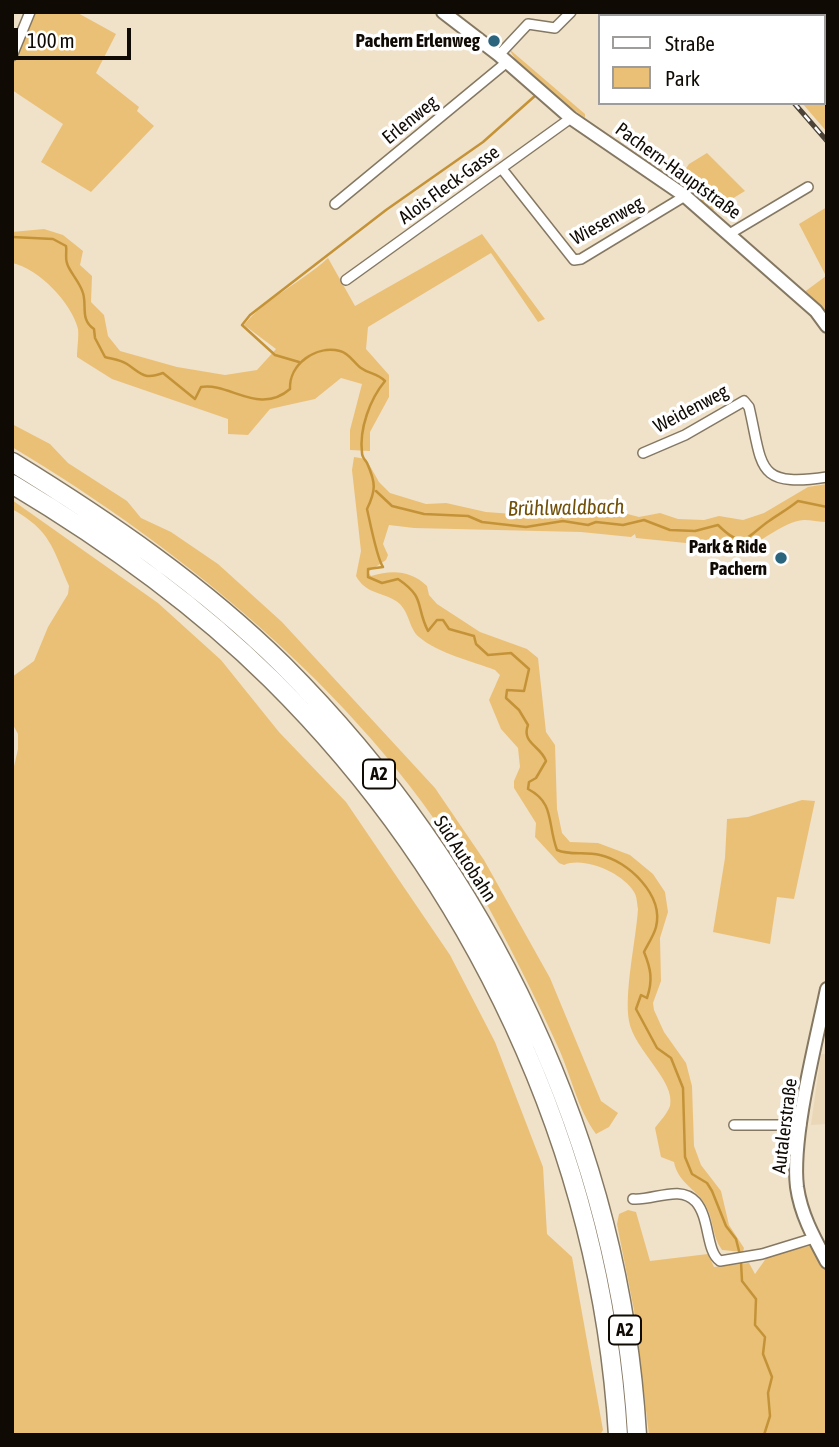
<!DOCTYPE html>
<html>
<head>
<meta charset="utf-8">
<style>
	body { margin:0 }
	#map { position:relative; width:839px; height:1447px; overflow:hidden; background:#f0e1c9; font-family:"Asap Condensed",sans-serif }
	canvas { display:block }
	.frame { position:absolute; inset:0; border:14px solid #0f0a04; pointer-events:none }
	.legend { position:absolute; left:598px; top:14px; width:228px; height:91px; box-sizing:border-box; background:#fff; border:2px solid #9f9d9b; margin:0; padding:9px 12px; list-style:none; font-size:21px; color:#0f0a04 }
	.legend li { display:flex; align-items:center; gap:14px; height:35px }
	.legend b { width:35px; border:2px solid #9f9d9b }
	.scale { position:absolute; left:14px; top:28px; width:117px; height:32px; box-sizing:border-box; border:4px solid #0f0a04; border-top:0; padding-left:9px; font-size:21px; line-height:24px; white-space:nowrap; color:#0f0a04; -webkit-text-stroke:5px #fff; paint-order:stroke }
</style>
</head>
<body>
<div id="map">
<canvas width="839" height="1447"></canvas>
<div class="frame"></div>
<ul class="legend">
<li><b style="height:9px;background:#fff"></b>Straße</li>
<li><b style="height:19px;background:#eac077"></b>Park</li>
</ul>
<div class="scale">100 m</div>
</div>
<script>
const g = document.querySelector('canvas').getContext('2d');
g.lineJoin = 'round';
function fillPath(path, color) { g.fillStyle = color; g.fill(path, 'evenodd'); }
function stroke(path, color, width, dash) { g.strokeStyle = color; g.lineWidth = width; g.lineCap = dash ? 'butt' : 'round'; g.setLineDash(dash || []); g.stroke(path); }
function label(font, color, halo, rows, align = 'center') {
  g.font = font + ' "Asap Condensed",sans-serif'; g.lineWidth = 7; g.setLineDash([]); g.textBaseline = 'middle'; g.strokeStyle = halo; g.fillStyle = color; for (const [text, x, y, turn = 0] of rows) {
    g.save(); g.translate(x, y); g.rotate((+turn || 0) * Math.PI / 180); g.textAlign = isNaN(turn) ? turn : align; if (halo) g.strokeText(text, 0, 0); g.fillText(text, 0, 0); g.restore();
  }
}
fillPath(new Path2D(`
	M821,1054H827V1124L811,1125Z`), '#ead7b8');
fillPath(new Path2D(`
	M35,12H76L116,34L96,73L139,107L137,111L154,126L91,192L41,162L63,124L12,90V67Z
	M714,12H827V132L802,103H823V16H718Z
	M508,48L585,114V118L526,75Z
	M707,153L745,191L712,211L675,184L689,164Z
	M827,207V317L803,293L826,276L799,224Z
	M44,229L63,235L83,251L80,265L92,276L91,302L104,315L108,336L120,351L177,367L225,375L257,370L276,349L244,325C266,298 302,282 328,258L355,306L482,234L545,319L538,322L491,253L368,327L366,349L389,375V397L370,432V451L350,450V430L362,384L341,378L315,399L270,409L248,435L228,434V419L112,379L77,357C77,348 79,337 78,329C72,303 38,268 12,263V232Z
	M12,424L50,444L68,463L127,501L141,518L171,532L218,564L282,622L435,788L484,860L550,978L601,1101L618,1113L609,1127L596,1134C577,1108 571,1075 558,1047C533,992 506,939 477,886C374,705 188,552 12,447Z
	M354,457L366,459L379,482L390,493L426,504L446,503L486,512L540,516L620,512L639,517L660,513L678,519L704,520L719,516L743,520L764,513L808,487L827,484V522C819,522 811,520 804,520C782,521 755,548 732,555L716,546L636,538L635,534L631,537L581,532L414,528L389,525L383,544L388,555L386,560L368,572L371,576C392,570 410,570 427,586L429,595L437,604L480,632L527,649L538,658L546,732L555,745L557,809L562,833L570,842L598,843L630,855L653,874L665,892L668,912L660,938L661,981L653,1003L654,1010L664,1032L686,1063L692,1086L694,1146L701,1165L721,1191L729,1225L744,1248L743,1252L722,1250C712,1236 714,1222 707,1208C699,1190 678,1184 674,1162L661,1157L655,1128C660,1121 667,1114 670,1106C676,1081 634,1050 629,1021C624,992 636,940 638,909C637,904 637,896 634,892C623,873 584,856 564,865L559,863L535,837L536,823L514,788V781L520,767L518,748L501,729L489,700L500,675L495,670C472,661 439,654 419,637C408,628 410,610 396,601C380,591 366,594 356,576L361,551L352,470Z
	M12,500L158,603L221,660L279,732L346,802L450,955L495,1042L543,1167L547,1234L572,1257L603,1430L600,1435H12V775L18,749V734L12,723V677L34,661L48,627L68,594L69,586C52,547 51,531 12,509Z
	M802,800L815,801L794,899L777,897L770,944L713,932L725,858L727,819L748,817Z
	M628,1210L636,1212L650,1261L708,1254L714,1267L749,1263L755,1274L767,1257L813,1245L827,1269V1435H649L634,1310L617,1224L619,1214Z`), '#eac077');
stroke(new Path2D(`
	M12,237L53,239L66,246C67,251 65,258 67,263C68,270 80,282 83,293C87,306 80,320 94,329L95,338L105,357C112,359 121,360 127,364C142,374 144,380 163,373L195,399L201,387C229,382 259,416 290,389C289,364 316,345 340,351C349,353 354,363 361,368C369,374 377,373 385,381C370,399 359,429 362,453C362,457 365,460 367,463C376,483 376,490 367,509C370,522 377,559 383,567L368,569V577L382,583L398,579C426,598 415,605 428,631L437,620H443L449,629L474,636L476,644L488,655L511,653L529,669L524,691L507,690L506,698L519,710L528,725C521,743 541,746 546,761L536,778L529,782L528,789C555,803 547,823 557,850C571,856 585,851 600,855C628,861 664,895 656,927C654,935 648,944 644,952C651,969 653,980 647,998L641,995L636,1009L657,1048L671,1058L683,1088L685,1157L692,1174L707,1183L712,1191L726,1226L736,1239L740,1255
	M299,362L275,355L242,325L250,315L386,210L483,142L536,95
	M376,491L392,506L424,514L468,516L482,522L526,527L563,521L588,525L596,522L623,525L644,520L670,530L695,531L718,525C744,551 746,537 769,521C779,514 788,509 798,501L827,507
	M741,1262L742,1281L756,1299L755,1325L765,1337L763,1354L772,1377L768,1393L770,1416L764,1435`), '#c49337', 2.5);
const minor = new Path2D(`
	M499,55L528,24L555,28L571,12
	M12,56L30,12
	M502,169L574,260L581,259L685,196
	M335,204L507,62
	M731,233L808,187
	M346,280L571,118
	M643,453L685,435L744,401L749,407C763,467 755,488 827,477
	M734,1125H801
	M633,1199C653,1201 680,1184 696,1202C710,1218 706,1252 720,1261L762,1254L814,1238`);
const secondary = new Path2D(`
	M443,12L499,55L571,118L685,196L816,311L827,326
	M827,989C816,1042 791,1137 797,1187C801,1215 814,1238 827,1262`);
const motorway = new Path2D(`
	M12,462C108,521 203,586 283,665C488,870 620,1145 637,1435
	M12,484C104,539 194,603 271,679C473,879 601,1150 618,1435`);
stroke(minor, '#857862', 12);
stroke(secondary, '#857862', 16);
stroke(motorway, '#857862', 21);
stroke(minor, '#fff', 9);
stroke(secondary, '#fff', 12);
stroke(motorway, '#fff', 18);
const rail = new Path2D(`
	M704,12L709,16
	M794,103L827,141`);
stroke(rail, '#4c4439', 5);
stroke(rail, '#fff', 2.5, [8]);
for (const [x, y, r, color] of [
	[494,41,7,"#2b647d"],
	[781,558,7,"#2b647d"]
]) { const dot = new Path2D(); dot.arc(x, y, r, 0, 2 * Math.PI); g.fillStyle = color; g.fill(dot); stroke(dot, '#fff', 2.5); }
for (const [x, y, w] of [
	[379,774,32],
	[625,1330,32]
]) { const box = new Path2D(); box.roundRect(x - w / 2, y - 14.5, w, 29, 5); g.fillStyle = '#fff'; g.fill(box); stroke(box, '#0f0a04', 2); }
label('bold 18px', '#0f0a04', null, [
	["A2",379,774],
	["A2",625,1330]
]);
label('bold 19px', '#0f0a04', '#fff', [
	["Pachern Erlenweg",480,41],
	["Park & Ride",767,547],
	["Pachern",767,569]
], 'right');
label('19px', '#0f0a04', '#fff', [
	["Erlenweg",410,120,-39],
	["Pachern-Hauptstraße",678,171,36],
	["Alois Fleck-Gasse",449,185,-36],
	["Wiesenweg",607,221,-29],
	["Weidenweg",691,409,-28],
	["Süd Autobahn",465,859,57],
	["Autalerstraße",785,1126,-83]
]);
label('italic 21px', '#72510a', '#fff', [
	["Brühlwaldbach",566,508,-1]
]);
</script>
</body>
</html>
